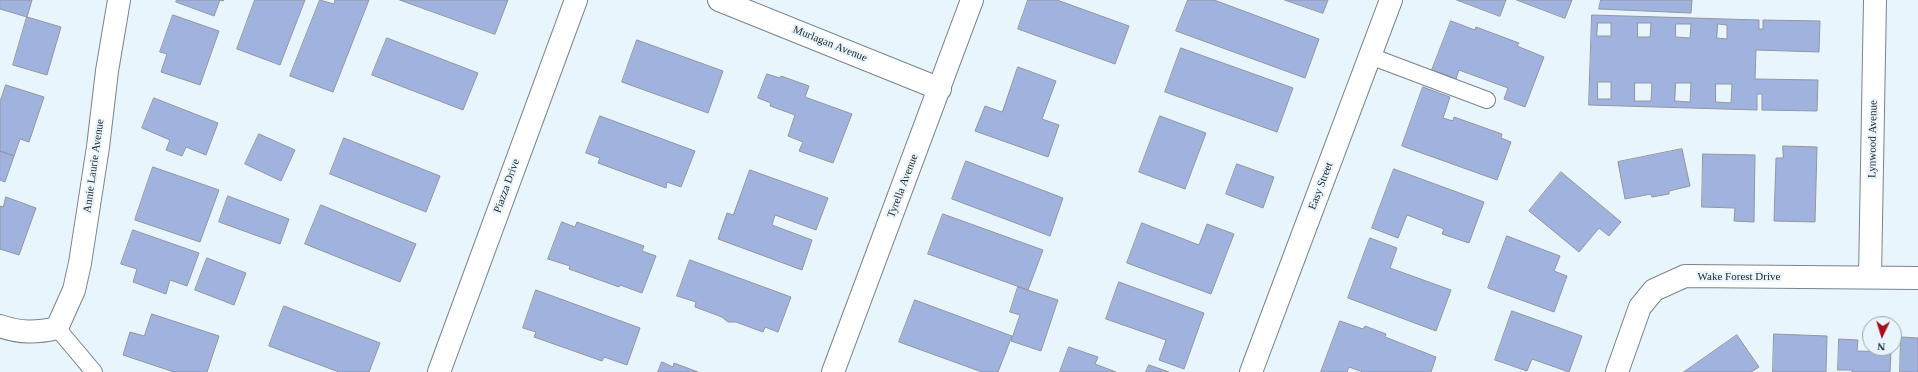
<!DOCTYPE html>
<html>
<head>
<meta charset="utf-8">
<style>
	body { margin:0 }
	#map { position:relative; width:1918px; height:372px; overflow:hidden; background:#e9f5fd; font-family:"Times New Roman",serif }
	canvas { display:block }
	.north { position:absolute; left:1862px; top:316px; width:40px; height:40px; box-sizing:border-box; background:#e9f5fd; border:1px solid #9ba4aa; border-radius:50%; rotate:184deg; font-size:11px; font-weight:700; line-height:16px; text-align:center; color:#262a2d }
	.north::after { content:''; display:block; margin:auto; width:14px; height:18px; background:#a60f16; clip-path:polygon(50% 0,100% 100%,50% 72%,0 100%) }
</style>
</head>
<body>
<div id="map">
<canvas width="1918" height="372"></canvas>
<div class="north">N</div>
</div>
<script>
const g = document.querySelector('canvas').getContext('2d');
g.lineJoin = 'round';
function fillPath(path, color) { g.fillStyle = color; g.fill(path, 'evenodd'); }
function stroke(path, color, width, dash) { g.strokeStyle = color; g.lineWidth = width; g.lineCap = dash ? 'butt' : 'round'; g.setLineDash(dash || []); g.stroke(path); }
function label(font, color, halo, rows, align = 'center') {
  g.font = font + ' "Times New Roman",serif'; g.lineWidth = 4; g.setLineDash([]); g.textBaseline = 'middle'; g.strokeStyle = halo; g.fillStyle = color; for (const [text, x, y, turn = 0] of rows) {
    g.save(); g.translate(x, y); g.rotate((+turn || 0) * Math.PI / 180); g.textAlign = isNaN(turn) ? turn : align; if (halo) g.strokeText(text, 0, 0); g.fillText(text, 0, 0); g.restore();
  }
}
const building = new Path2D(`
	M0,0H32L27,17L0,9Z
	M177,0H224L223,1L220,0L214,16L176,2Z
	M255,0H305L280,65L237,49Z
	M320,0L334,4L335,0H369L333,92L290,76Z
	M400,0H508L495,34Z
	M1028,0H1057L1129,26L1115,64L1018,29Z
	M1188,0H1214L1319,39L1305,78L1176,31Z
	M1285,0H1328L1323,13Z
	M1457,0H1506L1500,16Z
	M1517,0H1572L1565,18Z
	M1601,0H1692L1691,13L1599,9Z
	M173,15L219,31L200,85L161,72L167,54L160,52Z
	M1592,15L1759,20V29H1763V20L1820,21L1819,52L1756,50L1755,79L1818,80L1817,111L1762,110V94H1757V110L1589,105ZM1598,23H1611V36H1597ZM1638,23H1651L1650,37H1638ZM1676,24H1691L1690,38L1676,37ZM1718,24L1727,25V39L1717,38ZM1598,82H1611V99H1598ZM1635,83H1652L1651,101H1635ZM1676,83H1691L1690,102L1675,101ZM1716,84H1732L1731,103L1716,102Z
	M27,17L61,27L47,75L13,65Z
	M1451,21L1475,30L1476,27L1519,43L1517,46L1544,57L1525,107L1504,99L1508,88L1459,70L1456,79L1432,70Z
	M387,38L478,73L463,110L372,75Z
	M637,40L723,71L708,113L622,82Z
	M1181,48L1293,88L1277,132L1165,92Z
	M1018,67L1056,81L1042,119L1059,125L1048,157L975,131L985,106L1002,112Z
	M767,74L780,78L781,76L809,86L805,97L852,114L833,163L799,151L803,142L788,136L795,115L770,106L771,103L758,98Z
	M6,85L44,97L29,142L20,139L14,156L0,151V102Z
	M1423,87L1450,97L1443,118L1453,121L1454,117L1502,134L1501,138L1511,142L1497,180L1402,146Z
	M154,98L218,123L206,155L186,147L182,156L166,150L170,140L142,128Z
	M600,116L695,151L681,187L667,182L666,188L598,163L600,158L586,153Z
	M1160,116L1206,133L1185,189L1139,172Z
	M259,134L295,150L281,181L245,164Z
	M344,138L440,176L426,212L330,174Z
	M1783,146L1817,147L1815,222L1774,221L1776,158H1783Z
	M1682,149L1690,186L1669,191V194L1652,197L1651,194L1625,199L1618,162Z
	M0,151L14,156L5,182L0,180Z
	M1703,154L1755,155L1754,222L1734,221L1735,208L1702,207Z
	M966,161L1063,198L1050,236L952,199Z
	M1237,164L1274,177L1263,208L1226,194Z
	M153,167L219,190L200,242L135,220Z
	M1394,169L1484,202L1469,243L1442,234L1444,229L1407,215L1398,238L1372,228Z
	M750,170L828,198L816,230L775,215L772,225L812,240L802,270L718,239L727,213L733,215Z
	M1561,172L1621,222L1609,236L1599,228L1579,252L1529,211Z
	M228,196L289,219L280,244L219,222Z
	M6,197L36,208L19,255L0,249V206L3,207Z
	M321,205L416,244L400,282L305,244Z
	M943,214L1043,250L1028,290L928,254Z
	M562,222L575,227L577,222L644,246L642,251L656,256L642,293L620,285L619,287L569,269L570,266L548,259Z
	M1142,223L1199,245L1207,224L1234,234L1211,294L1127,263Z
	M133,230L199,253L187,286L170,280L166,294L133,282L137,269L121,264Z
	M1507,236L1560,256L1554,271L1567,276L1554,312L1488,288Z
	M1370,238L1397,248L1390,268L1451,290L1436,331L1348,298Z
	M207,258L246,273L234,305L195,290Z
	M690,260L791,297L778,332L765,327L763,332L736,322H728L722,317L695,307L696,302L677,296Z
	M1119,282L1204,313L1184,369L1159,360L1166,340L1106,319Z
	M1018,287L1058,300L1041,351L1011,341L1020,315L1010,312Z
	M536,290L640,328L627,365L604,357L602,361L534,337L536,332L523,328Z
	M915,300L1012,336L998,372H982L899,342Z
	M284,306L380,343L369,372H339L269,346Z
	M1512,311L1582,336L1569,372L1532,359L1527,371L1495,360Z
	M152,314L219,336L207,372H174L123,355L130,332L144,336Z
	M1340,321L1363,329L1365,326L1386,334L1385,337L1436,357L1431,372H1363L1349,367L1347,372H1321Z
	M1774,334L1827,336L1826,372H1773Z
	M1737,335L1759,367L1751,372H1684Z
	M1901,337L1918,338V372H1900Z
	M1839,339L1858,340L1857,351L1891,352L1890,372H1852V370H1838Z
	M1069,347L1098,357L1095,364L1116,372H1060Z
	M662,362L673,367L674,363L698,372H658Z
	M1149,365L1169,372H1146Z`);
fillPath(building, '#a0b3de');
stroke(building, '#9296a1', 1);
const lane = new Path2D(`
	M1370,56L1487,100
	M57,328L94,372`);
const street = new Path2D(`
	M719,0L940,89
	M1870,277L1875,0
	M0,326C20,333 36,333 57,328L74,290L80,263L98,147L107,71L119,0
	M439,372L576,0
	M833,372L972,0
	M1251,372L1391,0
	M1617,372L1640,307L1654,290L1685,276L1918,278`);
stroke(lane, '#7a848b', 18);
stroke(street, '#7a848b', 24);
stroke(lane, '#fff', 16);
stroke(street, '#fff', 22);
label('11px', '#262a2d', '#e9f5fd', [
	["Murlagan Avenue",830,44,22],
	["Lynwood Avenue",1873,139,-89],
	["Annie Laurie Avenue",94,166,-82],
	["Piazza Drive",507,186,-70],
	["Tyrella Avenue",903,186,-69],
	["Easy Street",1321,186,-69],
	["Wake Forest Drive",1739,277]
]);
</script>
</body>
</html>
